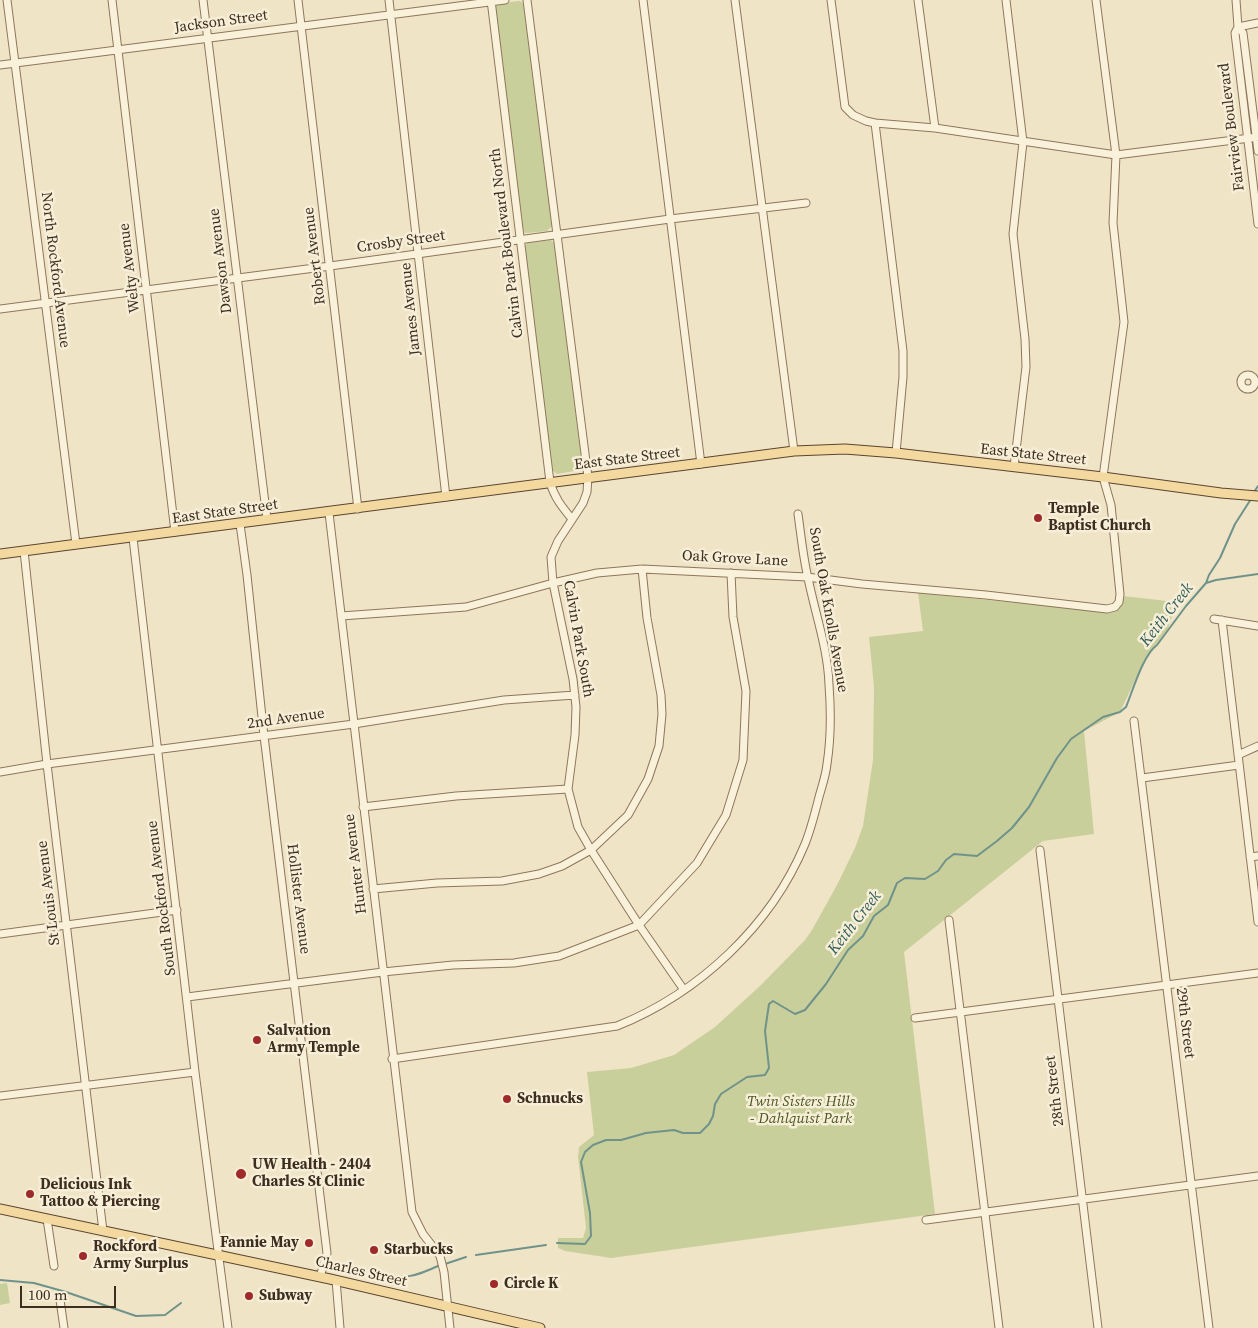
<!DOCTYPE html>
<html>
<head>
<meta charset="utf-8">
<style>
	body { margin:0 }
	#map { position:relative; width:1258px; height:1328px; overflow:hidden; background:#f0e4c7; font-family:"Source Serif 4",serif }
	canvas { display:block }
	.scale { position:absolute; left:20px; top:1286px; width:96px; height:22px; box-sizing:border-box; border:2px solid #3d2e20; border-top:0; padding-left:6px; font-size:15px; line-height:18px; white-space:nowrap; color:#3d2e20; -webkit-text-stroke:4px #f7eed7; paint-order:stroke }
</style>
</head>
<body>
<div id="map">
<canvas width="1258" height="1328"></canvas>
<div class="scale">100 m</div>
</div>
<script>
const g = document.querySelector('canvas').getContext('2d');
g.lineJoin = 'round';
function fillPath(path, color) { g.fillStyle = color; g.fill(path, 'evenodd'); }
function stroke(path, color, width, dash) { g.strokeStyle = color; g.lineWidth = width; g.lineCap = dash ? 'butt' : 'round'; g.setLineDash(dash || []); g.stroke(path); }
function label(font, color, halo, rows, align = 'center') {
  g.font = font + ' "Source Serif 4",serif'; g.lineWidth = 5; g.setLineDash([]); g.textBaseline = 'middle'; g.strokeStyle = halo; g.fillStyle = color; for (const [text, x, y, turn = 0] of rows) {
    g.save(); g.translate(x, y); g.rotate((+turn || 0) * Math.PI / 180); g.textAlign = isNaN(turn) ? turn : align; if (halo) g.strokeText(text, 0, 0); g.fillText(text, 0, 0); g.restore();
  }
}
fillPath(new Path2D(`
	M519,1L522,2L525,7L552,226L547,231L528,233H525L522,228L495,9L496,6L502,3Z
	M551,240L554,243L582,463L580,470L557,474L553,471L552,468L524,248L527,243Z
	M918,593L1109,612L1118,610L1123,596L1167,601L1175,607L1168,629L1145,659L1120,712L1084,731L1094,834L1043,841L904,952L935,1214L611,1258L565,1251L558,1248V1238H583L586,1228L578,1157L579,1147L594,1135L587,1072L631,1068L674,1055L715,1027L761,985L805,940L812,930L837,885L855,848L863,826L873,760L874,687L869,637L923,631Z
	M7,1283L10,1303L0,1305V1284Z`), '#c9cf9b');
stroke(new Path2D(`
	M1254,492L1258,486
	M1206,583L1216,580L1258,574
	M557,1243L585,1244L591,1236L590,1213L581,1162L585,1152L593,1145L606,1140H621L646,1133L674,1130L683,1133H700L709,1124L713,1116L715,1104L721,1094L747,1077L765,1075L769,1068L765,1031L769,1004L773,1001L795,1014L805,1010L826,984L848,950L863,936L874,916L888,905L897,883L905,878L925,879L938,871L946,860L954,854L977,856L997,841L1012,828L1029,807L1057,758L1071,739L1103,717L1120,712L1126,707C1133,690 1143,655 1157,645L1186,606L1206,583L1209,575L1220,558L1235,524L1251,499
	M476,1255L546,1245
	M445,1264L466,1257
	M376,1273C404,1280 415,1277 440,1265
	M0,1280L34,1283L66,1292L136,1316L165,1315L181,1303`), '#6f938a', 2);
const minor = new Path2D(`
	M7,0L76,544
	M112,0L175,532
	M203,0L267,519
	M298,0L358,509
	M389,0L446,497
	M491,0L550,482C554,497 562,507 572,519
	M527,0L588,477L587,492L583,503L558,541L551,557L553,583L573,679L576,707L575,735L568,789L578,827L591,850L639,925L684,990
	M643,0L701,464
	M735,0L794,451
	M831,0L845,107L853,115L866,121L875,123L935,128L1116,155L1258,137
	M918,0L935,128
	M1006,0L1023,142L1013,234L1025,339L1026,367L1014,467
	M1236,0L1238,27L1243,33L1258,151
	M1238,27L1235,33L1258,224
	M1238,27L1258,23
	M0,65L505,0
	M875,123L903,351V377L896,453
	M0,309L330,266L670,219L806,203
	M1241 382a7 7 0 1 1 14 0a7 7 0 1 1-14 0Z
	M329,513L412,1212L423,1234L440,1256L444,1272L450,1328
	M240,524L247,575L264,736L327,1253L320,1277
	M133,538L195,1072L228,1328
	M24,551L47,764L103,1231
	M341,616L466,607L553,583L597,573L642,569L807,577L862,584L986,595L1107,609L1115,607L1119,602L1120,594L1111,505L1103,477L1124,322L1113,223L1116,155L1096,0
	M1214,619L1258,626
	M1222,620L1258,922
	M1134,721L1209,1328
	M1238,755L1258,746
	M0,772L47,764L354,724L504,700L575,695
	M1142,778L1239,765
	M363,807L456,796L568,789
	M1040,850L1098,1328
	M1250,857L1258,856
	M373,889L437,883L502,881L539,874L562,866L591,850L628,815L648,779L659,746L662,714L661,695L647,618L642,569
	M949,920L999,1328
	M0,934L177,910
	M187,997L383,972L453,965L514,963L559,956L639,925L697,863L726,815L743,760L746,691L733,617L731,573
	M915,1018L1258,973
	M392,1059L617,1026C699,993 771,926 805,844C811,829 815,813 819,797C822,786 826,775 827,764C831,738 831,711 829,685C828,649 815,613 808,578C803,557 801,535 798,514
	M0,1096L195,1072
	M47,1219L54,1266
	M926,1220L1258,1176
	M336,1280L340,1328
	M60,1300L64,1328`);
const major = new Path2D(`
	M0,554L794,451L845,449L896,453L1103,477L1221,493L1258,496
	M0,1209L330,1279L540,1328`);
stroke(minor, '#8d765c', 9);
stroke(major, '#5b4430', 11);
stroke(minor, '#faf1db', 7);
stroke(major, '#f3d99f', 9);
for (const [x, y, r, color] of [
	[1038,518,5,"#9e2a2a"],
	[257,1040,5,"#9e2a2a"],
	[507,1099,5,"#9e2a2a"],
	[241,1174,6,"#9e2a2a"],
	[30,1194,5,"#9e2a2a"],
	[309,1243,5,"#9e2a2a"],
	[374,1250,5,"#9e2a2a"],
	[83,1256,5,"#9e2a2a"],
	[494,1284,5,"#9e2a2a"],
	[249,1296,5,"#9e2a2a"]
]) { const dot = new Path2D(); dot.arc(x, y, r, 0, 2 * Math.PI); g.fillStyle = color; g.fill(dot); stroke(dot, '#f7eed7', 2); }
label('15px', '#3d2e20', '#f7eed7', [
	["Jackson Street",221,22,-8],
	["Fairview Boulevard",1232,127,-97],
	["Crosby Street",401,242,-8],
	["Calvin Park Boulevard North",507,243,-97],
	["Robert Avenue",315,256,-97],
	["Dawson Avenue",221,261,-97],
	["Welty Avenue",130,268,-97],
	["North Rockford Avenue",55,270,83],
	["James Avenue",411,309,-96],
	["East State Street",1033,455,6],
	["East State Street",627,459,-7],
	["East State Street",225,512,-8],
	["Oak Grove Lane",735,559,3],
	["South Oak Knolls Avenue",828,610,80],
	["Calvin Park South",578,639,80],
	["2nd Avenue",286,719,-8],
	["Hunter Avenue",356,864,-97],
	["St Louis Avenue",49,893,-97],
	["South Rockford Avenue",162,898,-97],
	["Hollister Avenue",298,899,83],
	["29th Street",1185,1023,83],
	["28th Street",1055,1091,-97],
	["Charles Street",361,1272,13]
]);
label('bold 15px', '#3d2e20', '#f7eed7', [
	["Temple",1048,509],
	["Baptist Church",1048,526],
	["Salvation",267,1031],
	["Army Temple",267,1048],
	["Schnucks",517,1099],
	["UW Health - 2404",252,1165],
	["Charles St Clinic",252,1182],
	["Delicious Ink",40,1185],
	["Tattoo & Piercing",40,1202],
	["Fannie May",299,1243,"right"],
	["Rockford",93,1247],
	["Army Surplus",93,1264],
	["Starbucks",384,1250],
	["Circle K",504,1284],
	["Subway",259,1296]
], 'left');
label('italic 15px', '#4c5a26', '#f7eed7', [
	["Twin Sisters Hills",801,1102],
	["- Dahlquist Park",801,1119]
]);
label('italic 16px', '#2f5d5a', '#f7eed7', [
	["Keith Creek",1167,615,-52],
	["Keith Creek",855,923,-52]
]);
</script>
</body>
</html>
